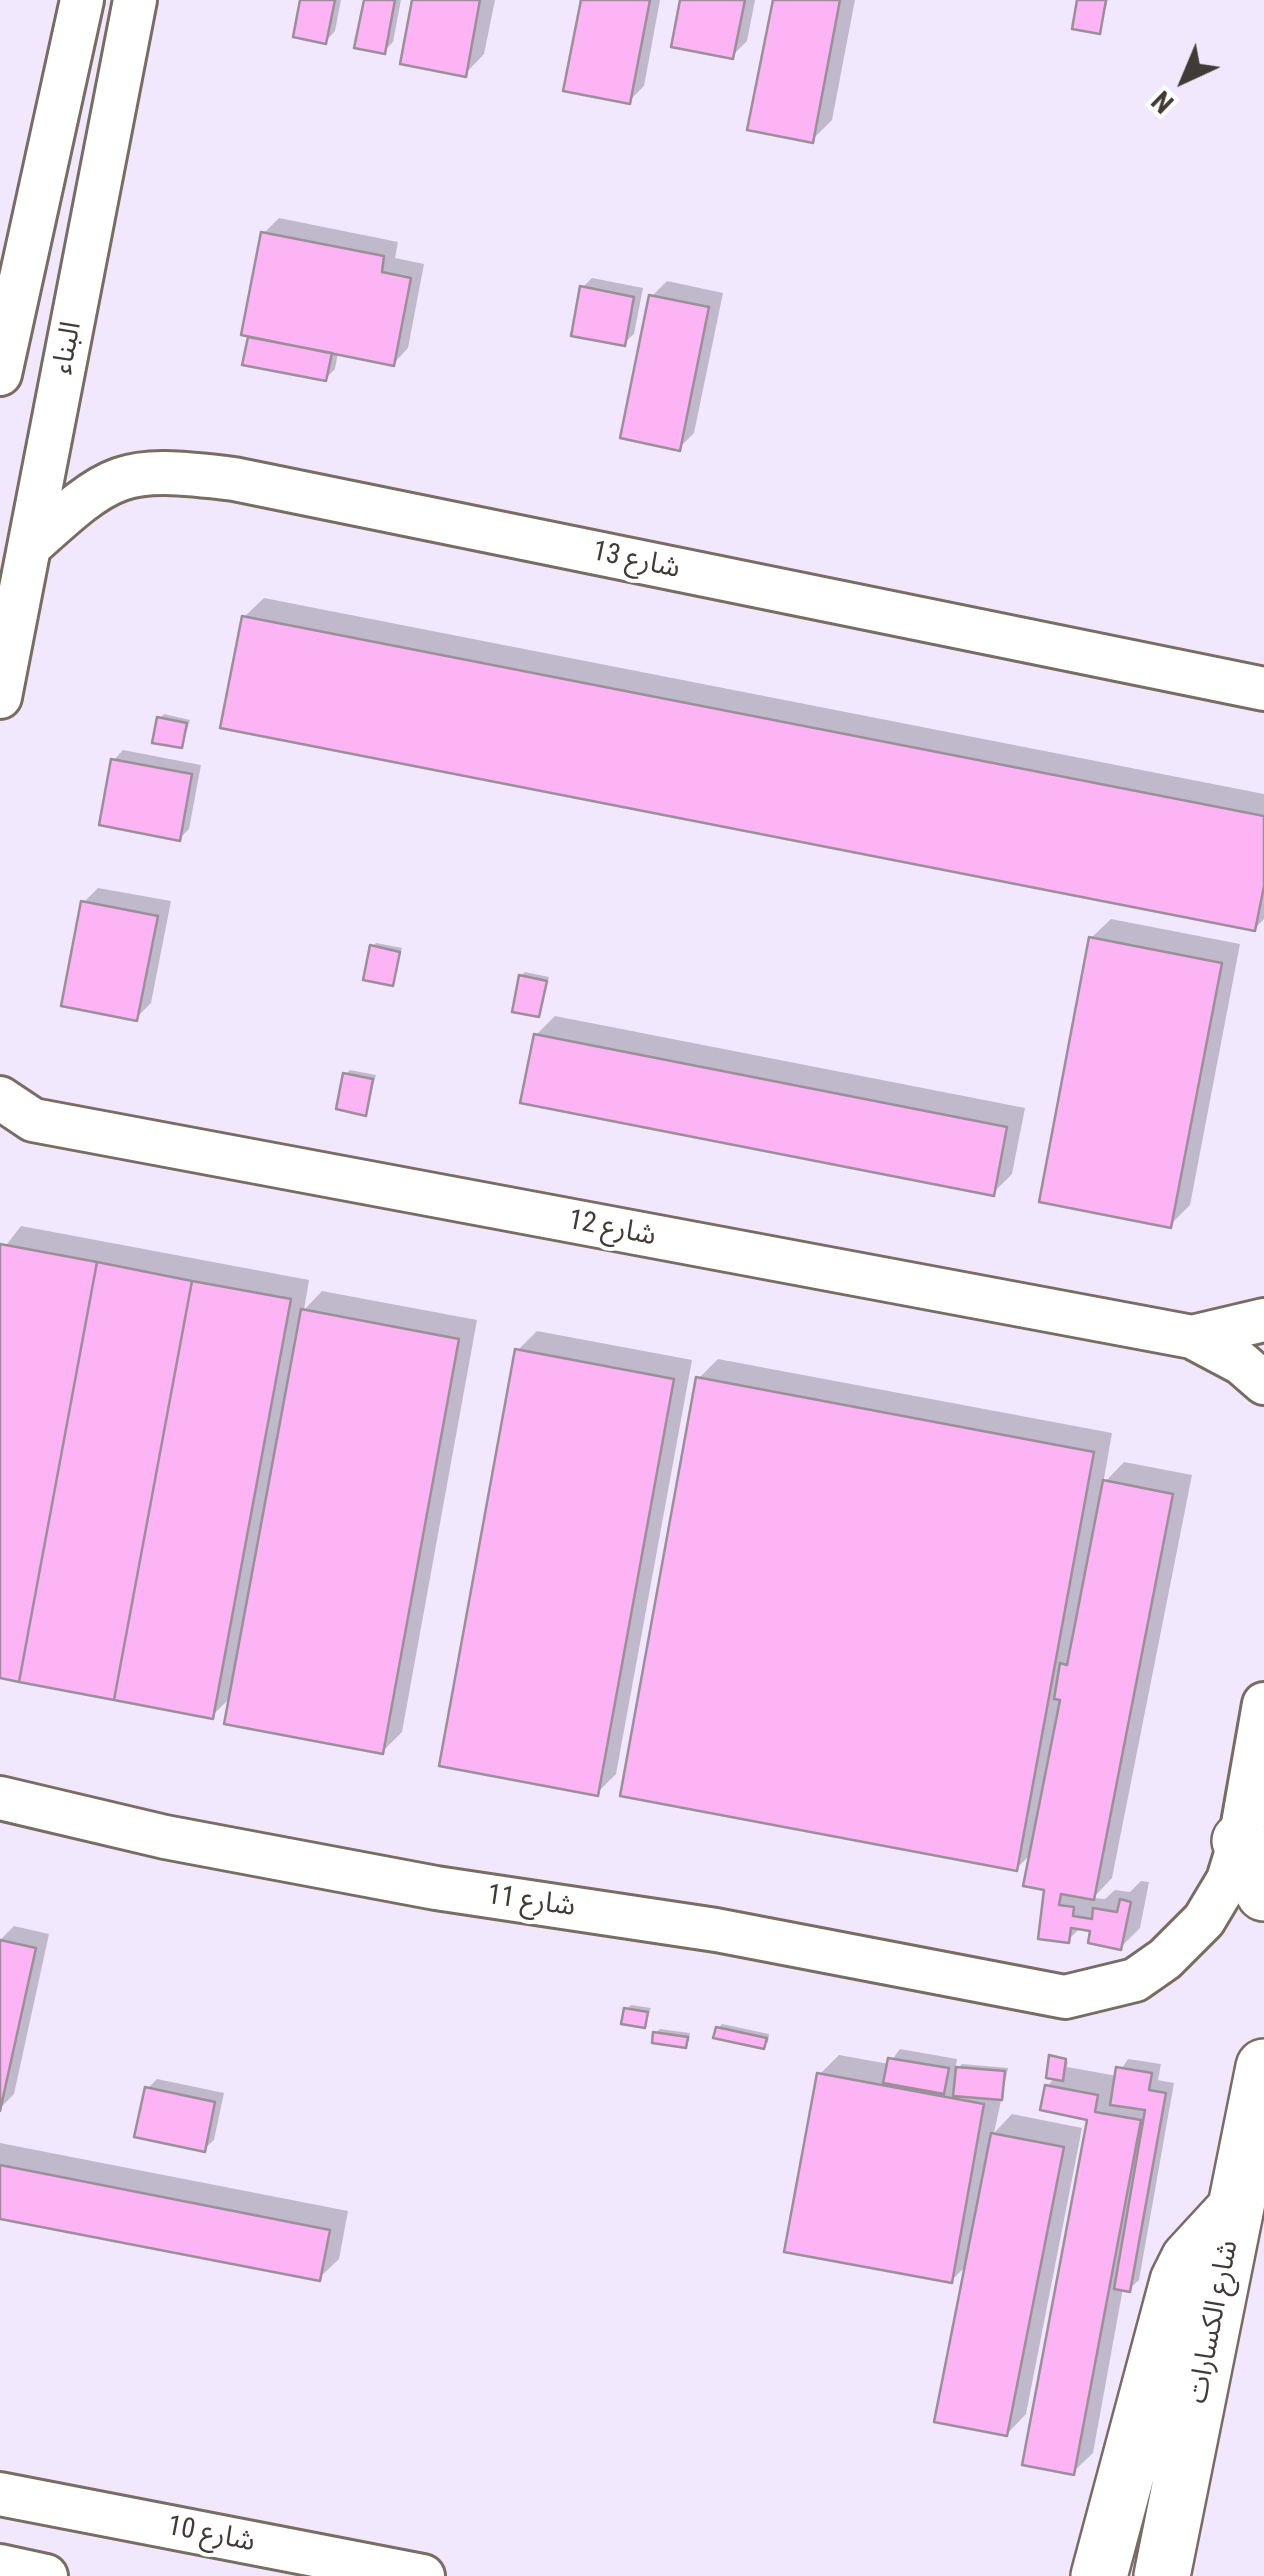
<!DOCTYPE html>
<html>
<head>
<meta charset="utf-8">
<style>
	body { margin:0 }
	#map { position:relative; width:1264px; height:2576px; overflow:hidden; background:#fff5eb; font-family:"Roboto Condensed",sans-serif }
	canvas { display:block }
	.north { position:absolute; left:1134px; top:30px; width:100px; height:100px; -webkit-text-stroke:8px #fff; paint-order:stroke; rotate:224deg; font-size:28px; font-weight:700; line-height:40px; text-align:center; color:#403b36 }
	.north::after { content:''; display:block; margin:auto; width:35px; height:45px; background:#403b36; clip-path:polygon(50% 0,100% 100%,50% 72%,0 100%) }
</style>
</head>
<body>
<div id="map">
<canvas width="1264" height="2576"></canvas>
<div class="north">N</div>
</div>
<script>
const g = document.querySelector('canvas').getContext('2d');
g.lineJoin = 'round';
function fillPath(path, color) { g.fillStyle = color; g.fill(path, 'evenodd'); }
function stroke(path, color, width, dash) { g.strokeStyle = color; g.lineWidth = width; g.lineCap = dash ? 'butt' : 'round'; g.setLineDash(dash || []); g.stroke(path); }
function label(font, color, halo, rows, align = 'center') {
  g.font = font + ' "Roboto Condensed","Noto Sans Arabic",sans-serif'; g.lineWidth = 8; g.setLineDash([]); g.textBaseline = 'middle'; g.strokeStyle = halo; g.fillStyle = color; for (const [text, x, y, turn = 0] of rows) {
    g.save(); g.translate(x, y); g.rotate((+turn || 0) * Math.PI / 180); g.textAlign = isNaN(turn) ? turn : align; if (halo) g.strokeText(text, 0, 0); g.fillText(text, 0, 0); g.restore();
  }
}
fillPath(new Path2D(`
	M0,0H1264V2576H0Z`), '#f1e8fe');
fillPath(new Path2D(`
	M303,0H341L335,31L326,41Z
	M366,0H401L393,42L384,51Z
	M414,0H495L484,54L465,74Z
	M583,0H660L644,86L629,101Z
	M683,0H755L747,41L732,56Z
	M775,0H855L832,120L812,140Z
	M1080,0H1108L1099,32Z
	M279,218L398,242L395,258L424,264L408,348L394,363L338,352L335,369L325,379L245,363L264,233Z
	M592,278L643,288L634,334L624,343L582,288Z
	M667,281L723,293L694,433L679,448L652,296Z
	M264,598L1264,794V919L1255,928L244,617Z
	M164,714L190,720L182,746L159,719Z
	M123,750L201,765L189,829L179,839L114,760Z
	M98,888L171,901L151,1003L136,1018L84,902Z
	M1111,919L1240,944L1190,1205L1170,1225L1091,938Z
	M376,943L402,948L392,983L372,947Z
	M525,972L549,977L538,1015L521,976Z
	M555,1016L1025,1108L1012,1174L993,1193L536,1035Z
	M350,1070L376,1075L366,1113L346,1074Z
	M21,1226L309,1280L304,1310L322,1291L477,1320L402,1732L382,1752L232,1696L212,1716L0,1676V1253Z
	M537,1331L692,1360L616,1774L597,1793L518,1350Z
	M718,1359L1112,1433L1103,1484L1124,1462L1192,1475L1112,1878L1093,1898L1105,1899L1115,1890L1130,1892L1141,1881L1149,1882L1140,1928L1120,1948L1093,1929L1081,1927L1068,1940L1032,1853L1016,1869L699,1378Z
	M14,1926L49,1934L14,2094L0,2108V1940Z
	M631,2005L651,2008L644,2026L627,2009Z
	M722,2024L769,2034L768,2042L764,2046L718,2028Z
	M660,2029L690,2033L689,2041L685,2045L655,2033Z
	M900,2049L957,2059L955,2071L962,2064L1008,2068L994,2133L1012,2114L1082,2128L1026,2414L1007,2434L968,2264L951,2281L819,2075L839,2055L889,2064Z
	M1052,2058L1068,2062L1067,2067L1117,2076L1128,2059L1161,2064L1158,2080L1174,2083L1139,2280L1129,2289L1123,2288L1093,2453L1073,2472L1090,2118L1047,2086L1056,2077Z
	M157,2079L224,2093L214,2140L204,2149L147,2089Z
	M0,2143L348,2211L339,2259L319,2278L0,2216Z`), '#0003');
const building = new Path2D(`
	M300,0H335L326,44L293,37Z
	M364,0H395L385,54L354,48Z
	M412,0H480L466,77L400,64Z
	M581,0H650L630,104L563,91Z
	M680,0H745L733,59L671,47Z
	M773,0H840L813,143L747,130Z
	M1077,0H1106L1100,34L1072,29Z
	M261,232L384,256L382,272L411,278L394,366L241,335Z
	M580,286L634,297L625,346L571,336Z
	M649,295L709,307L680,451L620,438Z
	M248,337L332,353L326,381L242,365Z
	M242,616L1264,816V886L1255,931L220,728Z
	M157,717L187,723L182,748L152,743Z
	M111,759L192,774L180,841L99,825Z
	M81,901L158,916L137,1021L61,1006Z
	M1089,937L1222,963L1171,1228L1039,1202Z
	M370,945L400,952L393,986L363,980Z
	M519,975L547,981L539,1017L512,1012Z
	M534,1034L1007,1127L994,1196L520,1103Z
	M343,1073L373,1079L366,1116L336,1109Z
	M0,1244L97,1262L19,1682L0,1678Z
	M97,1262L192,1281L114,1700L19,1682Z
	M192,1281L291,1299L213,1719L114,1700Z
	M301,1309L459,1339L383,1754L224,1724Z
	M515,1349L674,1379L598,1796L439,1766Z
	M696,1377L1094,1452L1017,1871L620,1796Z
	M1103,1480L1173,1494L1094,1900L1061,1894L1059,1905L1074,1907L1073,1916L1092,1919L1093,1908L1117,1912L1120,1899L1131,1902L1121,1950L1088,1943L1090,1931L1071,1928L1069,1943L1038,1939L1044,1890L1023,1886L1060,1700L1054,1699L1060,1663L1067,1665Z
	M0,1940L36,1948L0,2111Z
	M624,2008L648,2012L645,2028L621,2024Z
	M716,2027L767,2038L764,2049L713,2038Z
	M653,2032L688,2037L686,2048L652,2043Z
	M1049,2055L1066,2059L1063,2081L1046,2078Z
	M888,2058L949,2068L944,2094L883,2083Z
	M956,2067L1005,2071L1002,2100L953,2096Z
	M1116,2067L1152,2073L1149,2090L1166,2093L1130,2292L1114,2289L1145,2110L1110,2105Z
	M817,2073L984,2104L952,2283L784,2252Z
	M1045,2085L1098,2095L1095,2112L1141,2120L1074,2475L1022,2465L1087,2120L1040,2110Z
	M145,2087L215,2102L205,2152L134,2137Z
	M991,2133L1064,2147L1007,2436L934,2422Z
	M0,2165L330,2230L320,2281L0,2219Z`);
fillPath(building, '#fcb4f5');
stroke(building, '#9b8f9a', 2.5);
const street = new Path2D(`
	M0,374L82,0
	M29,547C113,471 120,465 234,479L1264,689
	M0,697L135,0
	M0,1098L33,1120L1192,1337L1241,1363L1264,1383
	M1192,1337L1264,1320
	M0,1798L165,1837L436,1888L716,1930L1065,1997L1135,1980L1165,1959L1204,1920L1228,1880L1240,1841L1264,1704
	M0,2494L423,2576
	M0,2566L46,2576`);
const secondary = new Path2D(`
	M1240,1841L1264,1893
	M1099,2576L1178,2281L1189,2259L1235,2209
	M1162,2576L1264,2067`);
stroke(street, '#786d62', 48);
stroke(secondary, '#786d62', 60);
stroke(street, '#fff', 42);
stroke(secondary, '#fff', 55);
label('28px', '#403b36', '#fff', [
	["البناء",68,348,-79],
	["شارع 13",636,561,12],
	["شارع 12",612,1229,11],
	["شارع 11",531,1902,8],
	["شارع الكسارات",1214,2322,-79],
	["شارع 10",211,2535,11]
]);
</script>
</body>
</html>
